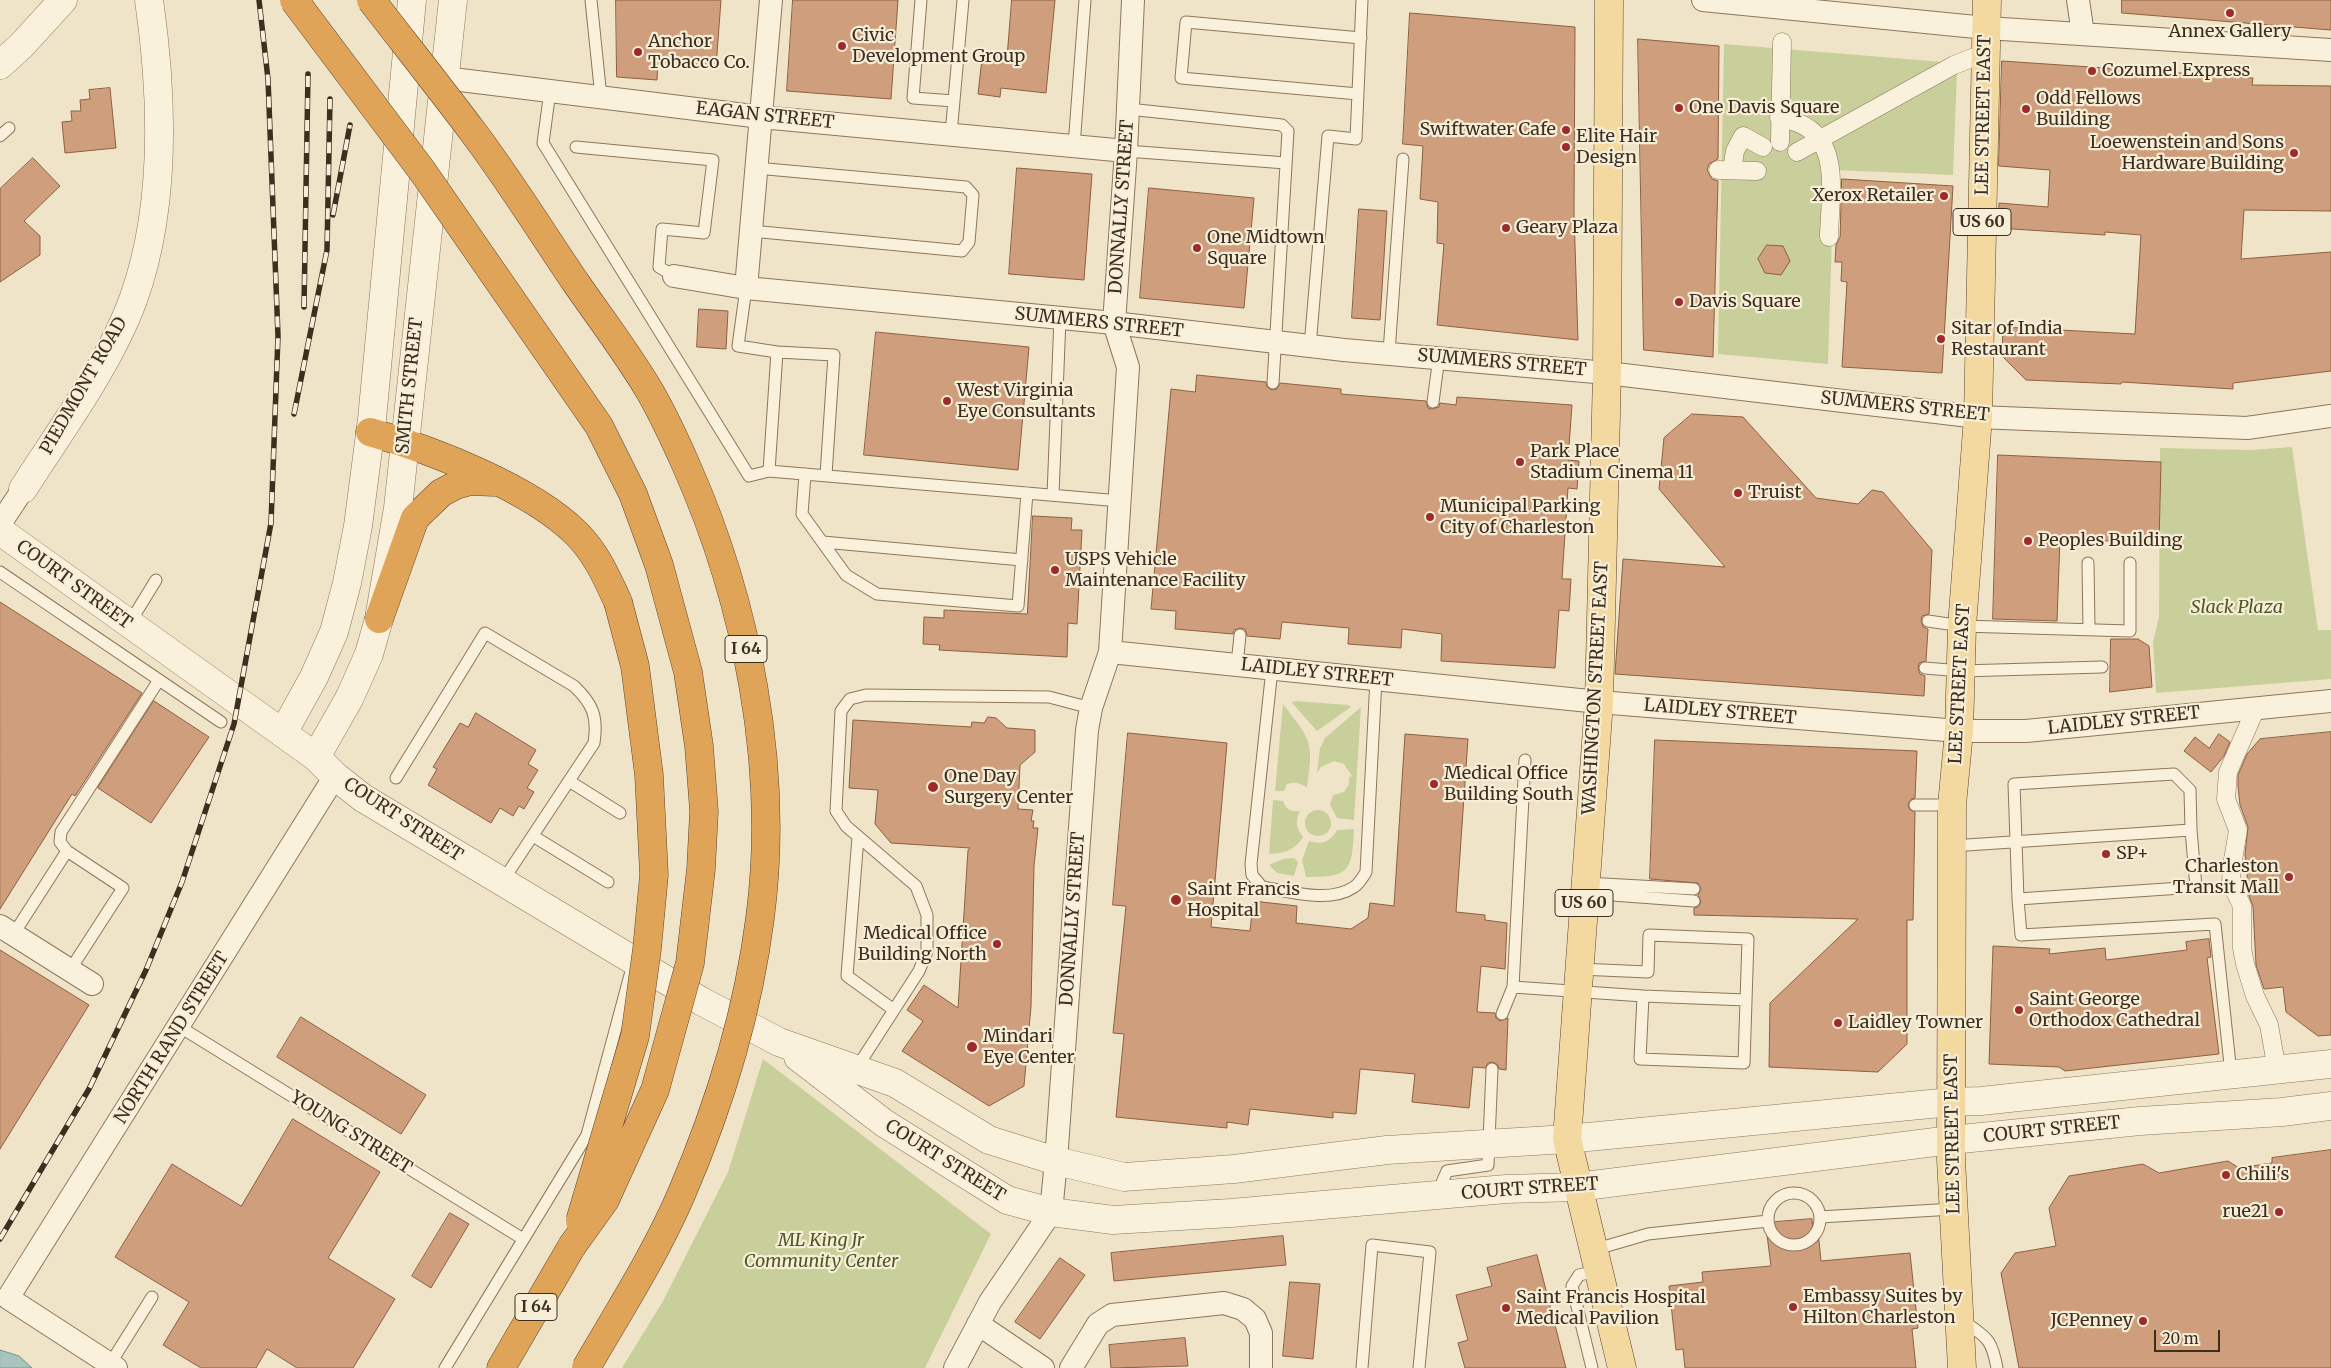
<!DOCTYPE html>
<html>
<head>
<meta charset="utf-8">
<style>
	body { margin:0 }
	#map { position:relative; width:2331px; height:1368px; overflow:hidden; background:#f0e4c8; font-family:Merriweather,serif }
	canvas { display:block }
	.scale { position:absolute; left:2154px; top:1330px; width:66px; height:22px; box-sizing:border-box; border:2px solid #3d2e20; border-top:0; padding-left:6px; font-size:15px; line-height:18px; white-space:nowrap; color:#3d2e20; -webkit-text-stroke:4px #f7eed8; paint-order:stroke }
</style>
</head>
<body>
<div id="map">
<canvas width="2331" height="1368"></canvas>
<div class="scale">20 m</div>
</div>
<script>
const g = document.querySelector('canvas').getContext('2d');
g.lineJoin = 'round';
function fillPath(path, color) { g.fillStyle = color; g.fill(path, 'evenodd'); }
function stroke(path, color, width, dash) { g.strokeStyle = color; g.lineWidth = width; g.lineCap = dash ? 'butt' : 'round'; g.setLineDash(dash || []); g.stroke(path); }
function label(font, color, halo, rows, align = 'center') {
  g.font = font + ' Merriweather,serif'; g.lineWidth = 4.5; g.setLineDash([]); g.textBaseline = 'middle'; g.strokeStyle = halo; g.fillStyle = color; for (const [text, x, y, turn = 0] of rows) {
    g.save(); g.translate(x, y); g.rotate((+turn || 0) * Math.PI / 180); g.textAlign = isNaN(turn) ? turn : align; if (halo) g.strokeText(text, 0, 0); g.fillText(text, 0, 0); g.restore();
  }
}
fillPath(new Path2D(`
	M1724,44L1943,62L1954,65L1957,74L1953,175L1834,170L1828,364L1718,354Z
	M2292,447L2318,630H2331V679L2156,693L2153,642L2159,617L2160,448L2250,450Z
	M1295,701L1348,705L1351,707L1317,731L1293,704L1292,702Z
	M1283,704C1311,741 1314,740 1307,787C1299,784 1297,781 1287,784L1284,791H1275Z
	M1361,707L1354,820L1337,818L1330,805L1333,795L1344,792L1349,784V777L1352,776L1344,764L1334,761L1321,767L1317,773L1320,748L1325,738Z
	M1273,800L1283,801C1286,810 1291,812 1300,811C1295,822 1296,827 1303,837C1294,851 1284,853 1269,854Z
	M1305 823a13 13 0 1 1 26 0a13 13 0 1 1-26 0Z
	M1354,829C1352,872 1350,877 1306,877L1302,860L1309,841C1321,845 1331,842 1337,830Z
	M1294,858L1298,862L1294,876L1277,873L1269,865L1283,859Z
	M763,1059L991,1234L925,1368H622L663,1301L728,1172Z`), '#c9cf9b');
const water = new Path2D(`
	M0,1350L19,1356L32,1368H0Z`);
fillPath(water, '#a9c4bc');
stroke(water, '#6f938a', 1);
const building = new Path2D(`
	M616,0H721L716,67L658,62L657,80L617,77Z
	M793,0H898L891,99L787,91Z
	M1012,0H1055L1046,93L1001,88L1000,97L978,94L983,50L1007,53Z
	M2122,0H2331V30L2122,13Z
	M1410,13L1575,27L1574,213L1578,340L1437,325L1444,244L1437,243L1438,202L1420,199L1423,146L1403,144Z
	M1638,39L1719,46L1718,159L1709,164L1707,170L1712,179L1718,181L1713,357L1644,350Z
	M2002,61L2253,78L2252,85L2331,86V211L2244,210L2241,259L2331,252V371L2233,383V389L2122,382L2121,384L2026,380L2002,356L2003,327L2135,334L2141,235L2105,232V235L1998,228L1999,203L2048,207L2050,170L1999,166Z
	M110,88L116,148L65,153L62,122L72,121L71,111H81L80,100L90,99L89,90Z
	M33,158L60,186L24,221L40,236V255L0,282V189Z
	M1017,168L1092,174L1084,280L1009,274Z
	M1842,179L1953,186L1942,373L1842,367L1847,282L1841,281L1842,262H1835L1836,245L1840,237Z
	M1149,188L1254,198L1244,308L1140,298Z
	M1359,209L1387,211L1380,320L1352,318Z
	M1767,245L1783,246L1790,261L1781,275L1765,273L1758,259Z
	M699,309L728,311L726,349L697,347Z
	M876,332L1029,347L1018,470L864,455Z
	M1197,375L1266,382L1267,387L1272,390L1277,389L1280,383L1341,389V394L1426,401L1428,408L1432,409L1439,407L1440,403L1456,405L1457,397L1572,405L1568,460L1579,461L1577,489L1568,488L1562,579H1571L1569,611L1559,610L1555,668L1441,661L1442,634L1402,629L1401,648L1348,644L1349,628L1282,622L1280,639L1247,636L1245,629L1240,628L1234,630L1233,634L1175,629L1176,611L1151,609L1171,389L1195,392Z
	M1692,414L1743,417L1816,498L1858,504L1872,490L1883,492L1932,550L1929,614L1922,616L1921,620L1923,627L1928,629L1926,661L1919,663L1918,668L1920,674L1925,676L1924,696L1615,674L1623,559L1725,567L1659,489L1664,438Z
	M1998,455L2161,462L2159,543L2060,539L2057,621L1993,619Z
	M1033,516L1072,518L1071,530H1082L1077,624L1068,623L1067,657L939,650L940,645L923,644L924,617L944,618V610L1027,614Z
	M0,602L142,693L75,796L72,794L0,909Z
	M2111,639H2138L2149,646L2152,687L2110,692Z
	M154,701L209,737L151,823L98,788Z
	M476,713L536,750L528,764L538,770L527,788L534,792L524,809L519,806L513,816L500,808L491,823L428,785L437,769L433,767L460,723L468,727Z
	M988,717L996,718L1007,728L1035,730V752L1020,765L1018,809L1033,810L1031,821H1034L1033,828H1038L1034,866L1031,1006L1024,1086L989,1106L902,1051L923,1021L907,1010L924,985L958,1008L968,850L970,848L891,843L875,824L878,790L849,788L853,720L971,727L972,722L984,723Z
	M2331,732V1035L2318,1036L2286,1012L2283,987L2264,989L2256,965L2253,906L2249,896L2245,854L2248,827L2240,805L2238,786V775L2247,754L2260,739Z
	M1128,733L1227,743L1211,927L1250,931L1253,901L1297,906L1296,923L1351,929L1368,918L1370,903L1394,906L1405,734L1468,739L1456,912L1485,915V920L1507,923L1505,969L1481,966L1477,1012L1495,1013L1496,1018L1500,1021L1508,1018L1506,1070L1499,1069L1498,1065L1493,1062L1488,1063L1485,1068L1473,1067L1469,1108L1412,1102L1415,1074L1360,1069L1356,1114L1333,1112V1118L1250,1109L1248,1125L1227,1122V1128L1116,1117L1124,1034L1113,1033L1126,906L1113,905Z
	M2219,734L2230,742L2224,756L2211,772L2184,751L2195,737L2209,748Z
	M1655,740L1917,751L1915,798L1911,799L1908,805L1909,809L1915,812L1913,920H1907V1044L1878,1072L1769,1067L1770,1003L1858,919L1694,915V908L1698,907L1701,902L1698,895L1701,889L1698,883L1650,879Z
	M2209,939L2211,957L2207,958L2219,1054L2065,1071L2059,1067L1989,1064L1993,946L2050,949L2049,954L2105,948L2106,960L2187,950L2186,942Z
	M0,950L89,1005L0,1149Z
	M301,1017L426,1095L401,1134L277,1057Z
	M293,1119L380,1172L328,1258L395,1299L353,1368H297L267,1349L256,1368H201L163,1345L189,1302L115,1257L172,1164L241,1206Z
	M2331,1150V1368H2019L2001,1273L2015,1253L2056,1246L2049,1208L2069,1176L2143,1164L2159,1173L2228,1161L2239,1168L2272,1163V1158Z
	M450,1213L469,1224L431,1288L412,1276Z
	M1812,1219L1813,1231H1818L1821,1261L1910,1253L1918,1328L1912,1329L1916,1368H1685L1683,1349L1676,1350L1669,1286L1703,1282L1702,1272L1771,1266L1767,1235H1772L1771,1228L1775,1222Z
	M1283,1236L1286,1265L1114,1281L1111,1253Z
	M1537,1255L1566,1368H1465L1458,1343L1468,1340L1456,1295L1492,1286L1487,1268Z
	M1060,1258L1085,1275L1040,1339L1015,1322Z
	M1290,1282L1320,1284L1313,1359L1283,1356Z
	M1185,1338L1188,1366L1111,1368L1109,1345Z`);
fillPath(building, '#cf9f7d');
stroke(building, '#8d5f41', 1);
const service = new Path2D(`
	M591,0L601,97
	M921,0L913,98L954,101
	M550,91L543,143L749,476L769,471L1120,501
	M1358,94L1181,78L1186,22L1361,38
	M1128,109L1282,125L1288,131L1273,383
	M951,134L963,0
	M0,136L9,128
	M1074,146L1085,0
	M576,147L713,160L704,233L662,229L659,267L674,276
	M1126,151L1286,163
	M751,231L962,251L969,242L973,195L966,187L756,168
	M746,288L738,346L777,352
	M1310,346L1328,136L1356,139L1362,0
	M1389,352L1403,159
	M1433,402L1439,357
	M769,471L777,352L834,355L826,475
	M805,474L802,514L846,575L877,594L1018,606L1027,493
	M1053,495L1060,318
	M823,542L1022,560
	M2088,563L2089,629
	M0,572L221,722
	M1928,621L1962,626L2130,631V563
	M129,624L156,580
	M1237,665L1240,635
	M1925,668L1961,671L2102,667
	M1272,669L1251,864L1252,875L1262,887C1289,891 1329,904 1354,887C1359,884 1363,877 1366,872L1376,679
	M1525,760L1513,987L1643,996
	M396,778L485,633L574,686C593,704 598,717 594,743L502,882
	M569,781L620,813
	M1915,805H1952
	M533,836L608,882
	M858,837L847,976L894,1010
	M1952,846C2031,841 2111,836 2191,830L2196,887L2018,899L2014,784L2174,774L2190,790L2191,830
	M67,851L60,842L61,832L159,680
	M1586,883L1694,889
	M1585,893L1694,901
	M2018,899L2021,935L2215,924L2231,1074
	M13,935L67,851L123,888L70,970
	M1579,969L1648,972L1649,935L1748,939L1744,1063L1640,1059L1643,996L1746,1000
	M1502,1014L1513,987
	M180,1027L523,1239
	M856,1069L919,971L927,951V915L916,886L846,826L836,811L841,711L850,699L866,695L1049,697L1091,708
	M1768 1219a26 26 0 1 1 52 0a26 26 0 1 1-52 0Z
	M1437,1194L1447,1171L1488,1165L1492,1069
	M1820,1217L1953,1209
	M1593,1250L1648,1234L1768,1221
	M1962,1320C1986,1338 1991,1336 1997,1368
	M110,1364L152,1297
	M445,1368L587,1135L633,964
	M1362,1368L1372,1245L1430,1252L1419,1368
	M1592,1368L1572,1286L1579,1275L1598,1271`);
const pedestrian = new Path2D(`
	M1779,118C1845,127 1830,189 1829,237
	M1780,142L1782,42
	M1797,152L1954,65L1985,53
	M1718,170L1757,171
	M1732,170L1735,151L1743,136L1763,147
	M2256,708L2228,772L2226,799L2238,830L2232,866L2231,883L2242,906V948L2245,964L2255,996L2269,1025L2277,1070`);
const minor = new Path2D(`
	M1703,0L1986,28L2331,50
	M2078,0L2083,34
	M428,76L761,117L1126,151
	M674,276L746,288L1114,323L1344,350L1607,373L1978,417L2247,428L2331,416
	M746,288L771,0
	M0,524L23,489
	M1110,652L1599,702L1959,731H2026L2331,701
	M0,926L92,984
	M978,1324L1043,1368
	M116,1368L8,1298L335,776
	M955,1368L990,1302L1051,1212L1056,1161L1087,730L1091,708L1110,652L1128,367L1114,323L1126,151L1133,0
	M1071,1368L1098,1324L1112,1315L1224,1303L1243,1309L1255,1319L1261,1333V1368`);
const tertiary = new Path2D(`
	M0,65L21,46L63,0
	M23,489C60,431 109,365 133,300C167,206 163,97 149,0
	M0,531L316,757L335,776L363,798L701,1001L779,1042L895,1083L989,1140L1056,1161L1124,1177L1234,1169L1387,1150L1567,1139L1951,1102L1981,1101L2331,1064
	M283,733L314,677L334,632L347,583L358,526L372,419L412,0
	M316,757L350,697L369,654L379,619L398,508L453,0
	M798,1057L884,1123L1007,1200L1051,1212L1113,1220L1231,1213L1506,1189L1577,1187L1951,1140L2140,1121L2282,1112L2331,1106`);
const primary = new Path2D(`
	M1609,0L1607,373L1599,702L1567,1139L1622,1368
	M1962,1368L1951,1159L1952,805L1959,731L1962,626L1978,417L1987,0`);
const motorway = new Path2D(`
	M370,432C432,450 531,488 577,534C596,553 607,578 618,602
	M379,619L415,518L441,493L456,485L470,481L493,482
	M501,1368L572,1246`);
stroke(service, '#8d765c', 13);
stroke(pedestrian, '#8d765c', 19);
stroke(minor, '#8d765c', 24);
stroke(tertiary, '#8d765c', 29);
stroke(primary, '#5b4430', 29);
stroke(motorway, '#5b4430', 29);
stroke(service, '#faf1dc', 11);
stroke(pedestrian, '#faf1dc', 18);
stroke(minor, '#faf1dc', 22);
stroke(tertiary, '#faf1dc', 28);
stroke(primary, '#f3d9a0', 28);
stroke(motorway, '#e0a458', 28);
const rail = new Path2D(`
	M333,215L350,125
	M304,307L308,74
	M294,414L327,250L330,99
	M0,1239L89,1089L146,970L182,882L234,724L271,523L278,336L268,79L259,0`);
stroke(rail, '#3d2e20', 5.5);
stroke(rail, '#f7eed8', 4, [11]);
const motorwayBridge = new Path2D(`
	M294,0L423,172L599,426L633,494L659,565L688,672L699,746L704,811L701,869L690,963L655,1090L605,1200L572,1246
	M371,0C405,44 440,88 473,132C510,181 542,233 576,283C601,319 627,353 649,390C663,414 675,440 686,465C747,602 780,768 760,918C748,1012 719,1107 681,1195C655,1255 619,1311 586,1368
	M580,1221L635,1036L647,949L654,875L649,775L635,666L618,602`);
stroke(motorwayBridge, '#5b4430', 29, []);
stroke(motorwayBridge, '#e0a458', 28);
for (const [x, y, r, color] of [
	[2230,13,5,"#9e2a2b"],
	[842,46,5,"#9e2a2b"],
	[638,52,5,"#9e2a2b"],
	[2092,71,5,"#9e2a2b"],
	[1679,108,5,"#9e2a2b"],
	[2026,109,5,"#9e2a2b"],
	[1566,130,5,"#9e2a2b"],
	[1566,147,5,"#9e2a2b"],
	[2294,153,5,"#9e2a2b"],
	[1944,196,5,"#9e2a2b"],
	[1506,228,5,"#9e2a2b"],
	[1197,248,5,"#9e2a2b"],
	[1679,302,5,"#9e2a2b"],
	[1941,339,5,"#9e2a2b"],
	[947,401,5,"#9e2a2b"],
	[1520,462,5,"#9e2a2b"],
	[1738,493,5,"#9e2a2b"],
	[1430,517,5,"#9e2a2b"],
	[2028,541,5,"#9e2a2b"],
	[1055,570,5,"#9e2a2b"],
	[1434,784,5,"#9e2a2b"],
	[933,787,6,"#9e2a2b"],
	[2106,854,5,"#9e2a2b"],
	[2289,877,5,"#9e2a2b"],
	[1176,900,6,"#9e2a2b"],
	[997,944,5,"#9e2a2b"],
	[2019,1010,5,"#9e2a2b"],
	[1838,1023,5,"#9e2a2b"],
	[972,1047,6,"#9e2a2b"],
	[2226,1175,5,"#9e2a2b"],
	[2279,1212,5,"#9e2a2b"],
	[1793,1307,5,"#9e2a2b"],
	[1506,1308,5,"#9e2a2b"],
	[2143,1321,5,"#9e2a2b"]
]) { const dot = new Path2D(); dot.arc(x, y, r, 0, 2 * Math.PI); g.fillStyle = color; g.fill(dot); stroke(dot, '#f7eed8', 2); }
for (const [x, y, w] of [
	[1982,222,58],
	[746,649,42],
	[1584,903,58],
	[536,1307,42]
]) { const box = new Path2D(); box.roundRect(x - w / 2, y - 13.5, w, 27, 4); g.fillStyle = '#f7eed8'; g.fill(box); stroke(box, '#3d2e20', 1); }
label('bold 16px', '#3d2e20', null, [
	["US 60",1982,222],
	["I 64",746,649],
	["US 60",1584,903],
	["I 64",536,1307]
]);
label('18px', '#3d2e20', '#f7eed8', [
	["Annex Gallery",2230,32,"center"],
	["Civic",852,36],
	["Development Group",852,57],
	["Anchor",648,42],
	["Tobacco Co.",648,63],
	["Cozumel Express",2102,71],
	["Odd Fellows",2036,99],
	["Building",2036,120],
	["One Davis Square",1689,108],
	["Swiftwater Cafe",1556,130,"right"],
	["Elite Hair",1576,137],
	["Design",1576,158],
	["Loewenstein and Sons",2284,143,"right"],
	["Hardware Building",2284,164,"right"],
	["Xerox Retailer",1934,196,"right"],
	["Geary Plaza",1516,228],
	["One Midtown",1207,238],
	["Square",1207,259],
	["Davis Square",1689,302],
	["Sitar of India",1951,329],
	["Restaurant",1951,350],
	["West Virginia",957,391],
	["Eye Consultants",957,412],
	["Park Place",1530,452],
	["Stadium Cinema 11",1530,473],
	["Truist",1748,493],
	["Municipal Parking",1440,507],
	["City of Charleston",1440,528],
	["Peoples Building",2038,541],
	["USPS Vehicle",1065,560],
	["Maintenance Facility",1065,581],
	["Medical Office",1444,774],
	["Building South",1444,795],
	["One Day",944,777],
	["Surgery Center",944,798],
	["SP+",2116,854],
	["Charleston",2279,867,"right"],
	["Transit Mall",2279,888,"right"],
	["Saint Francis",1187,890],
	["Hospital",1187,911],
	["Medical Office",987,934,"right"],
	["Building North",987,955,"right"],
	["Saint George",2029,1000],
	["Orthodox Cathedral",2029,1021],
	["Laidley Towner",1848,1023],
	["Mindari",983,1037],
	["Eye Center",983,1058],
	["Chili's",2236,1175],
	["rue21",2269,1212,"right"],
	["Embassy Suites by",1803,1297],
	["Hilton Charleston",1803,1318],
	["Saint Francis Hospital",1516,1298],
	["Medical Pavilion",1516,1319],
	["JCPenney",2133,1321,"right"]
], 'left');
label('18px', '#3d2e20', '#f7eed8', [
	["LEE STREET EAST",1984,115,-89],
	["EAGAN STREET",765,116,6],
	["DONNALLY STREET",1122,207,-86],
	["SUMMERS STREET",1099,323,6],
	["SUMMERS STREET",1502,363,5],
	["PIEDMONT ROAD",84,386,-60],
	["SMITH STREET",410,386,-84],
	["SUMMERS STREET",1905,407,6],
	["COURT STREET",74,585,36],
	["LAIDLEY STREET",1317,673,6],
	["LEE STREET EAST",1960,684,-87],
	["WASHINGTON STREET EAST",1596,688,-87],
	["LAIDLEY STREET",1720,712,5],
	["LAIDLEY STREET",2124,721,-6],
	["COURT STREET",403,820,33],
	["DONNALLY STREET",1073,919,-86],
	["NORTH RAND STREET",172,1038,-58],
	["COURT STREET",2052,1130,-6],
	["YOUNG STREET",351,1133,32],
	["LEE STREET EAST",1953,1134,-91],
	["COURT STREET",945,1161,32],
	["COURT STREET",1530,1189,-4]
]);
label('italic 18px', '#4d5a26', '#f7eed8', [
	["Slack Plaza",2237,608],
	["ML King Jr",821,1241],
	["Community Center",821,1262]
]);
</script>
</body>
</html>
